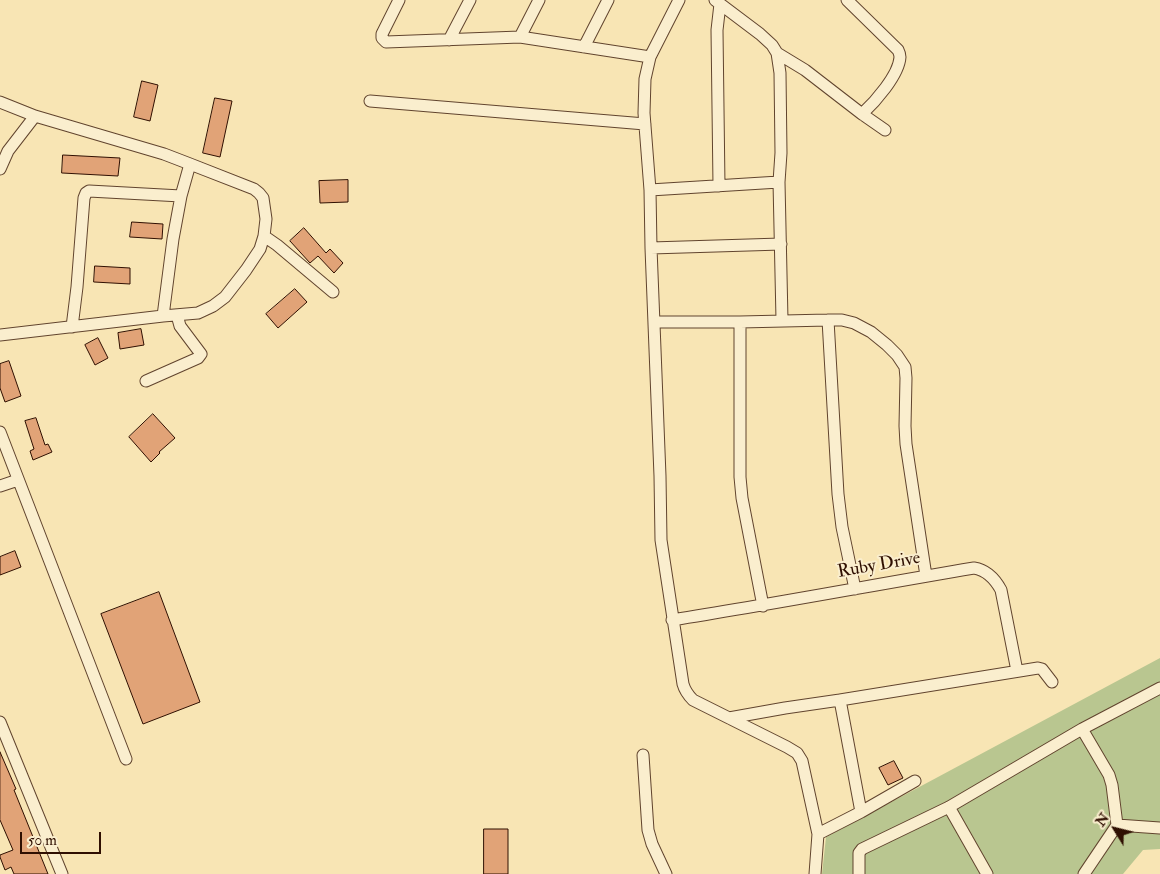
<!DOCTYPE html>
<html>
<head>
<meta charset="utf-8">
<style>
	body { margin:0 }
	#map { position:relative; width:1160px; height:874px; overflow:hidden; background:#f8e5b4; font-family:"IM FELL Double Pica",serif }
	canvas { display:block }
	.north { position:absolute; left:1090px; top:804px; width:50px; height:50px; -webkit-text-stroke:4px #faeece; paint-order:stroke; rotate:306deg; font-size:14px; font-weight:700; line-height:20px; text-align:center; color:#2f0f01 }
	.north::after { content:''; display:block; margin:auto; width:18px; height:22px; background:#2f0f01; clip-path:polygon(50% 0,100% 100%,50% 72%,0 100%) }
	.scale { position:absolute; left:20px; top:832px; width:81px; height:22px; box-sizing:border-box; border:2px solid #2f0f01; border-top:0; padding-left:6px; font-size:15px; line-height:18px; white-space:nowrap; color:#2f0f01; -webkit-text-stroke:4px #faeece; paint-order:stroke }
</style>
</head>
<body>
<div id="map">
<canvas width="1160" height="874"></canvas>
<div class="north">N</div>
<div class="scale">50 m</div>
</div>
<script>
const g = document.querySelector('canvas').getContext('2d');
g.lineJoin = 'round';
function fillPath(path, color) { g.fillStyle = color; g.fill(path, 'evenodd'); }
function stroke(path, color, width, dash) { g.strokeStyle = color; g.lineWidth = width; g.lineCap = dash ? 'butt' : 'round'; g.setLineDash(dash || []); g.stroke(path); }
function label(font, color, halo, rows, align = 'center') {
  g.font = font + ' "IM FELL Double Pica",serif'; g.lineWidth = 4; g.setLineDash([]); g.textBaseline = 'middle'; g.strokeStyle = halo; g.fillStyle = color; for (const [text, x, y, turn = 0] of rows) {
    g.save(); g.translate(x, y); g.rotate((+turn || 0) * Math.PI / 180); g.textAlign = isNaN(turn) ? turn : align; if (halo) g.strokeText(text, 0, 0); g.fillText(text, 0, 0); g.restore();
  }
}
fillPath(new Path2D(`
	M1160,658V849L1143,850L1123,874H822L826,837Z`), '#b9c690');
const building = new Path2D(`
	M142,81L158,85L150,121L134,117Z
	M215,98L232,101L220,157L203,153Z
	M63,155L120,158L118,176L62,173Z
	M348,180V202L320,203L319,181Z
	M132,222L163,224L162,239L130,237Z
	M304,228L326,253L330,249L343,263L334,273L318,256L310,263L290,241Z
	M95,266L130,268V284L94,282Z
	M295,289L307,302L278,328L266,314Z
	M141,329L144,345L120,349L118,333Z
	M98,338L108,358L95,365L85,345Z
	M9,361L21,396L5,402L0,388V364Z
	M153,414L175,438L159,452L160,453L151,462L129,437Z
	M36,418L45,445L48,444L52,452L33,460L30,451L34,449L25,421Z
	M15,551L21,567L0,575V557Z
	M159,592L200,702L143,724L101,614Z
	M0,752L16,789L14,790L48,874H14L11,867L5,870L0,857V855L13,850L0,820Z
	M894,761L903,778L888,785L879,768Z
	M484,829H508V874H484Z`);
fillPath(building, '#e1a377');
stroke(building, '#2f0f01', 1);
const minor = new Path2D(`
	M399,0L382,34V38L386,42L520,37L650,57
	M679,0L650,57L645,79L644,113L650,190L651,248L660,476L661,540L683,684C685,691 688,695 693,700L787,747L797,753L802,761L818,834L815,874
	M715,0L760,34L772,45L777,53L780,73L781,153L779,182L782,320
	M520,37L539,0
	M449,40L470,0
	M584,47L608,0
	M777,53L805,70L862,114C875,102 899,75 900,57C900,54 899,52 898,50L847,0
	M370,101L645,124
	M0,102L35,116L164,154L190,164L254,189L259,193L263,198L266,219L264,236L260,249L246,270L225,297L213,306L198,313L163,316L0,335
	M862,114L885,130
	M0,169L8,151L35,116
	M719,186L717,30L720,4
	M650,190L779,182
	M264,236L277,245L333,292
	M651,248L781,244
	M163,316L173,239L181,196L190,164
	M828,320L838,494L842,527L855,589
	M654,322H740L828,320H842L854,323L871,332L887,345L897,355L905,367L906,378L905,426L906,444L926,576
	M740,322V477L742,498L763,606
	M72,327L77,287L84,198L86,193L89,191L181,196
	M146,381L198,358L201,354L180,326L177,315
	M0,432L126,759
	M0,486L18,480
	M672,620C773,604 873,585 974,568C987,570 995,579 1001,590L1017,671
	M840,700L861,812
	M729,718L785,708L840,700L1038,668L1042,669L1052,682
	M0,722L62,874
	M1082,729L1109,775L1112,785L1117,825
	M643,755L648,830L652,844L666,874
	M949,807L987,874
	M818,834L861,812L915,781
	M859,874V853L862,849L949,807L1082,729L1160,688
	M1084,874L1117,825L1160,828`);
stroke(minor, '#61442e', 13);
stroke(minor, '#faeece', 11);
label('18px', '#2f0f01', '#faeece', [
	["Ruby Drive",879,566,-10]
]);
</script>
</body>
</html>
